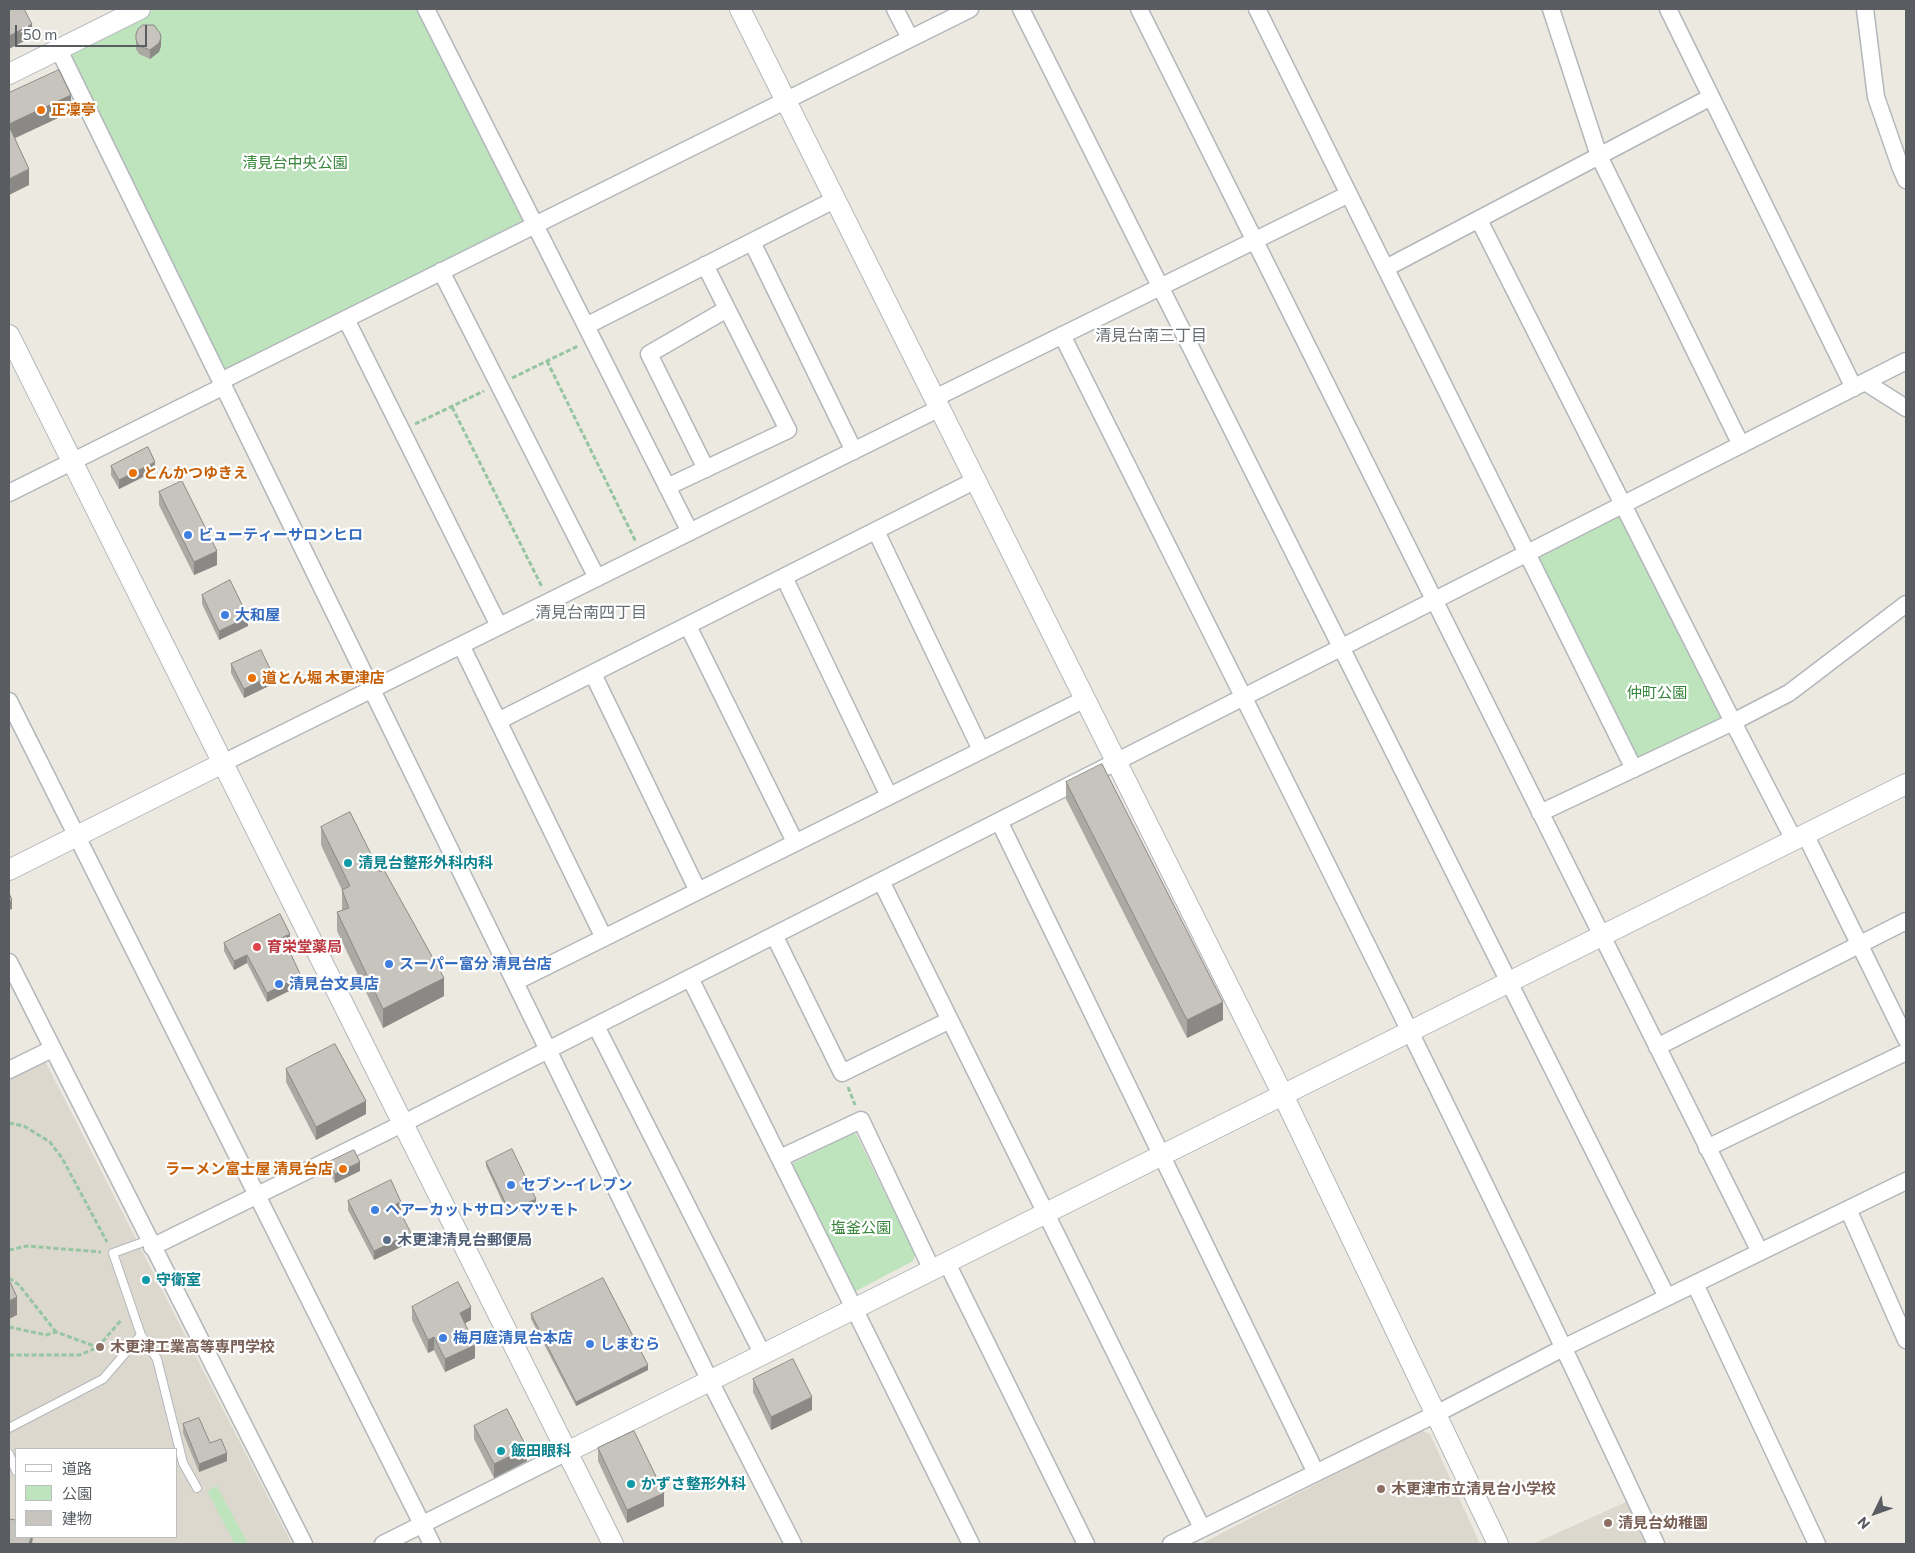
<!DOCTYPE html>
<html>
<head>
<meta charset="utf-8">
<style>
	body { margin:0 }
	#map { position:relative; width:1915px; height:1553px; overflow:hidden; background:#ece9e0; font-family:Commissioner,"Noto Sans JP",sans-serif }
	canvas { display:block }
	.frame { position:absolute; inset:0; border:10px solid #595d61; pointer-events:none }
	.legend { position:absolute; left:15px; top:1448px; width:162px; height:90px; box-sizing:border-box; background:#fff; border:1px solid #bdbec0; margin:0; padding:6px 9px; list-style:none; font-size:15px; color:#595d61 }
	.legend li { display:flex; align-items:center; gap:10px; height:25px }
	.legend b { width:25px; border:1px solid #bdbec0 }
	.north { position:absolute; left:1850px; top:1488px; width:50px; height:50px; -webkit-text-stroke:4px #fff; paint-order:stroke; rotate:228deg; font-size:14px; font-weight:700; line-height:20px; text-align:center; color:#595d61 }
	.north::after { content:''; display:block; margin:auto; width:18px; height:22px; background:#595d61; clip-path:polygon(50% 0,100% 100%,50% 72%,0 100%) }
	.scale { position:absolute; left:15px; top:25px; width:132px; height:22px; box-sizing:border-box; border:2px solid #595d61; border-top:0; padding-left:6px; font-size:15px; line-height:18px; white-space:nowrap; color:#595d61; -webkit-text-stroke:4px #fff; paint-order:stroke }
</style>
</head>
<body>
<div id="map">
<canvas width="1915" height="1553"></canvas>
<div class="frame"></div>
<ul class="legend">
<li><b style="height:6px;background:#fff"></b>道路</li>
<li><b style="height:14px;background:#bde4bd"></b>公園</li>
<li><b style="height:14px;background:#c7c4be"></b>建物</li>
</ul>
<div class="north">N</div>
<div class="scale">50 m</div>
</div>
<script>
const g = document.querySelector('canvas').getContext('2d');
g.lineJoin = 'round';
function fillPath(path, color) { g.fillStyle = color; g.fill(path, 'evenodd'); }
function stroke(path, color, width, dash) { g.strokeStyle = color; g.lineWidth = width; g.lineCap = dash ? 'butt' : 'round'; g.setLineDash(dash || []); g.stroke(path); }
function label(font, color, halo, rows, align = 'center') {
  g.font = font + ' Commissioner,"Noto Sans JP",sans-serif'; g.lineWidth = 4.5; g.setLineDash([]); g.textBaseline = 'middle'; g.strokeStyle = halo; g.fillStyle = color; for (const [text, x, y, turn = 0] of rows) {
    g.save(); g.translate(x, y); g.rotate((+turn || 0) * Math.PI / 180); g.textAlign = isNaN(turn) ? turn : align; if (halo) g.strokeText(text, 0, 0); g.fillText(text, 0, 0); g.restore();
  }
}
fillPath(new Path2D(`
	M45,1061L292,1544H9V1079ZM16,1449H176V1537H16Z
	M1420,1430L1430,1434L1480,1544H1201Z
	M1626,1502L1646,1544H1533Z`), '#dcd8ce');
fillPath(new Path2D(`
	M155,9H419L526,221L226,371L69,55Z
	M1624,505L1733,722L1634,769L1527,553Z
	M851,1134H856L915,1254L913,1261L854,1292L790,1169L793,1163Z
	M217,1486L248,1544H235L207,1491Z`), '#bde4bd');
const service = new Path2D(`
	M141,1335L157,1359L183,1463L197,1488
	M9,1428L103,1379L141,1335L113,1253L149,1240
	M9,1454L16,1471`);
const minor = new Path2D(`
	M426,9L690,532
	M895,9L910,38
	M1021,9L1667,1297
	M1139,9L1760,1252
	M1257,9L1634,769
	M1551,9L1599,156L1741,445
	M1668,9L1854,388
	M1865,9L1876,97L1900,166L1906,180
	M59,50L710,1381L793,1544
	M1479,220L1733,722L1794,840
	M752,242L854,451
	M1386,268L1711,97
	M441,271L597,578
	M346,319L499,626
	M586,326L836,199
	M1062,335C1263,737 1467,1137 1656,1544
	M221,381L970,9
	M1865,382L1906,408
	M935,398L1349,194
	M706,469L649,354L727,309
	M667,487L788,430L705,265
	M9,493L224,386
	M876,531L981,750
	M784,577L889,796
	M688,626L795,842
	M461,645L604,938
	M593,674L698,891
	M9,701L432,1544
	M498,721L976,480
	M223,763L940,408
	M1540,813L1733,722L1789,693L1906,604
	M999,821L1316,1473
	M1805,834L1906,1039
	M881,881L1202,1528
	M774,935L842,1073L950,1020
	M9,962L304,1544
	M690,978L971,1544
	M515,982L1085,699
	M596,1026L763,1355
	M1657,1047L1906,921
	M9,1070L52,1049
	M1707,1148L1906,1052
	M780,1158L861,1120L932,1270
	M1848,1209L1906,1340
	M152,1247L404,1123L1906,361
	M947,1263L1086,1544
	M1695,1284L1817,1544
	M383,1544L567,1452
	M1171,1544L1436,1414L1565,1347L1906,1181`);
const tertiary = new Path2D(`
	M740,9L1283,1095L1498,1544
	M9,74L140,9
	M9,335L613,1544
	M9,870L223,763
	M567,1452L1906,784`);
stroke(service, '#b3b7bb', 10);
stroke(minor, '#b3b7bb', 19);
stroke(tertiary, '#b3b7bb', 22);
stroke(new Path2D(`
	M547,361L636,542
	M512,378L578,346
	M452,407L542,587
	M415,424L484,391
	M848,1087L855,1105
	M9,1123L24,1126L50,1142L62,1158L107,1242
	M9,1250L27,1246L101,1252
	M9,1278L19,1285L56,1332
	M9,1327L46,1335L56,1332L97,1347
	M9,1355H80L98,1347L122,1319`), '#96c5a2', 3, [5, 2.5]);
stroke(service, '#fff', 8);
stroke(minor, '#fff', 16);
stroke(tertiary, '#fff', 20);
fillPath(new Path2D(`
	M136,34L161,46L159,52L150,59L139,54L136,49Z
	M111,466L155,471L119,489L111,475Z
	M159,492L217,565L194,575L159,505Z
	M202,595L248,626L219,640L202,604Z
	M231,664L273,684L244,698L231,673Z
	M1066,782L1223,1020L1187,1038L1066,799Z
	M321,827L444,996L383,1028L337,931V912L343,910L342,909V890L321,845Z
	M224,943H290L286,944L301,985L267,1002L247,963L234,970L224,951Z
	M286,1069L366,1114L316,1140L286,1082Z
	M329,1162L360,1171L335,1183L329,1171Z
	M486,1162L536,1203L509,1216L486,1166Z
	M348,1201L401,1210L400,1211L411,1242L374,1260L348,1210Z
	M412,1307L471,1320L465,1323L475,1358L445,1372L434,1350L428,1353L412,1320Z
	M531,1314L648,1370L576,1406L531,1319Z
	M753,1379L812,1410L771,1430L753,1392Z
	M183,1424L227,1461L199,1472L183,1433Z
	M474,1426L527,1461L494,1478L474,1439Z
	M598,1448L664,1506L627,1523L598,1461Z`), '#aba9a3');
fillPath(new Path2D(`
	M32,24V37L9,49V36Z
	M161,38V46L159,52L150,59V50Z
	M71,95V112L9,141V124Z
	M29,169V185L9,195V179Z
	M155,462V471L119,489V480Z
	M217,551V565L194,575V562Z
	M248,617V626L219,640V631Z
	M273,675V684L244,698V689Z
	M12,900V909L9,910V902Z
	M290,934V943L283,946V937Z
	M247,955V963L234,970V961Z
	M301,976V985L267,1002V993Z
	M444,978V996L383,1028V1009Z
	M1223,1002V1020L1187,1038V1020Z
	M366,1101V1114L316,1140V1127Z
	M360,1162V1171L335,1183V1174Z
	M536,1199V1203L509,1216V1211Z
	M401,1202V1210L396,1213V1204Z
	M411,1233V1242L374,1260V1251Z
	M17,1297V1315L9,1319V1301Z
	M471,1307V1320L460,1326V1313Z
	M434,1337V1350L428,1353V1340Z
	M475,1345V1358L445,1372V1359Z
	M648,1365V1370L576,1406V1402Z
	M812,1397V1410L771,1430V1417Z
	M527,1448V1461L494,1478V1464Z
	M227,1453V1461L199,1472V1464Z
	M664,1493V1506L627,1523V1510Z
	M31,1537H33L32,1544H29Z`), '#8b8985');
const building = new Path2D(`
	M9,9H24L32,24L9,36Z
	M143,25H154L160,33L161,38L159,43L150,50L139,46L136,40V34L138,29Z
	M59,70L71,95L9,124V93Z
	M9,126L29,169L9,179Z
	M148,447L155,462L119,480L111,466Z
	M182,481L217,551L194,562L159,492Z
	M230,580L248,617L219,631L202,595Z
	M261,650L273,675L244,689L231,664Z
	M1102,764L1223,1002L1187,1020L1066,782Z
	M350,812L380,872L384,870L444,978L383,1009L337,912L349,908L342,890L350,886L321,827Z
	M9,893L12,900L9,902Z
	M280,914L290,934L283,937L301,976L267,993L247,955L234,961L224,943Z
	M335,1044L366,1101L316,1127L286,1069Z
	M512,1149L536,1199L509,1211L486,1162Z
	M354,1150L360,1162L335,1174L329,1162Z
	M391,1180L401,1202L396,1204L411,1233L374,1251L348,1201Z
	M603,1278L648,1365L576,1402L531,1314Z
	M9,1280L17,1297L9,1301Z
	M458,1282L471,1307L460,1313L475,1345L445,1359L434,1337L428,1340L412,1307Z
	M793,1359L812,1397L771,1417L753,1379Z
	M507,1409L527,1448L494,1464L474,1426Z
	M199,1418L210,1443L221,1439L227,1453L199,1464L183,1424Z
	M634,1431L664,1493L627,1510L598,1448Z
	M9,1519L16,1520V1537H31L29,1544H9Z`);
fillPath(building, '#c7c4be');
stroke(building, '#8b8985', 1);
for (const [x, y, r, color] of [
	[41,110,5,"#e8710a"],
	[133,473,5,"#e8710a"],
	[188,535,5,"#3f7fe0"],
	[225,615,5,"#3f7fe0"],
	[252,678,5,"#e8710a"],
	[348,863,5,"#0f9aa8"],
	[257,947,5,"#e0444e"],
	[389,964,5,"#3f7fe0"],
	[279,984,5,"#3f7fe0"],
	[343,1169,5,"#e8710a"],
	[511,1185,5,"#3f7fe0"],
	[375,1210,5,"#3f7fe0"],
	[387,1240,5,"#5c6f8a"],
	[146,1280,5,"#0f9aa8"],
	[443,1338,5,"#3f7fe0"],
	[590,1344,5,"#3f7fe0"],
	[100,1347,5,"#8d6e63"],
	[501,1451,5,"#0f9aa8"],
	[631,1484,5,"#0f9aa8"],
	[1381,1489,5,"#8d6e63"],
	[1608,1523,5,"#8d6e63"]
]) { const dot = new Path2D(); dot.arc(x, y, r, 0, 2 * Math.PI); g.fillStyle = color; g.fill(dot); stroke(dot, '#fff', 2); }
label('bold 15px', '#c56008', '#fff', [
	["正凜亭",51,110],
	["とんかつゆきえ",143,473],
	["道とん堀 木更津店",262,678],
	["ラーメン富士屋 清見台店",333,1169,"right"]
], 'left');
label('15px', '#358438', '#fff', [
	["清見台中央公園",295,163],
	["仲町公園",1657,693],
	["塩釜公園",861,1228]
]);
label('bold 15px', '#366cbe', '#fff', [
	["ビューティーサロンヒロ",198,535],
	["大和屋",235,615],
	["スーパー富分 清見台店",399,964],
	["清見台文具店",289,984],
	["セブン-イレブン",521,1185],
	["ヘアーカットサロンマツモト",385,1210],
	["梅月庭清見台本店",453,1338],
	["しまむら",600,1344]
], 'left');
label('bold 15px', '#0d838f', '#fff', [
	["清見台整形外科内科",358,863],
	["守衛室",156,1280],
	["飯田眼科",511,1451],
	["かずさ整形外科",641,1484]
], 'left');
label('bold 15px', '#be3a42', '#fff', [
	["育栄堂薬局",267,947]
], 'left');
label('bold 15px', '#4e5e75', '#fff', [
	["木更津清見台郵便局",397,1240]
], 'left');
label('bold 15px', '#785e54', '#fff', [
	["木更津工業高等専門学校",110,1347],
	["木更津市立清見台小学校",1391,1489],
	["清見台幼稚園",1618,1523]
], 'left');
label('16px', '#6a6f73', '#fff', [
	["清見台南三丁目",1151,336],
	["清見台南四丁目",591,613]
]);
</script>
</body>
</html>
